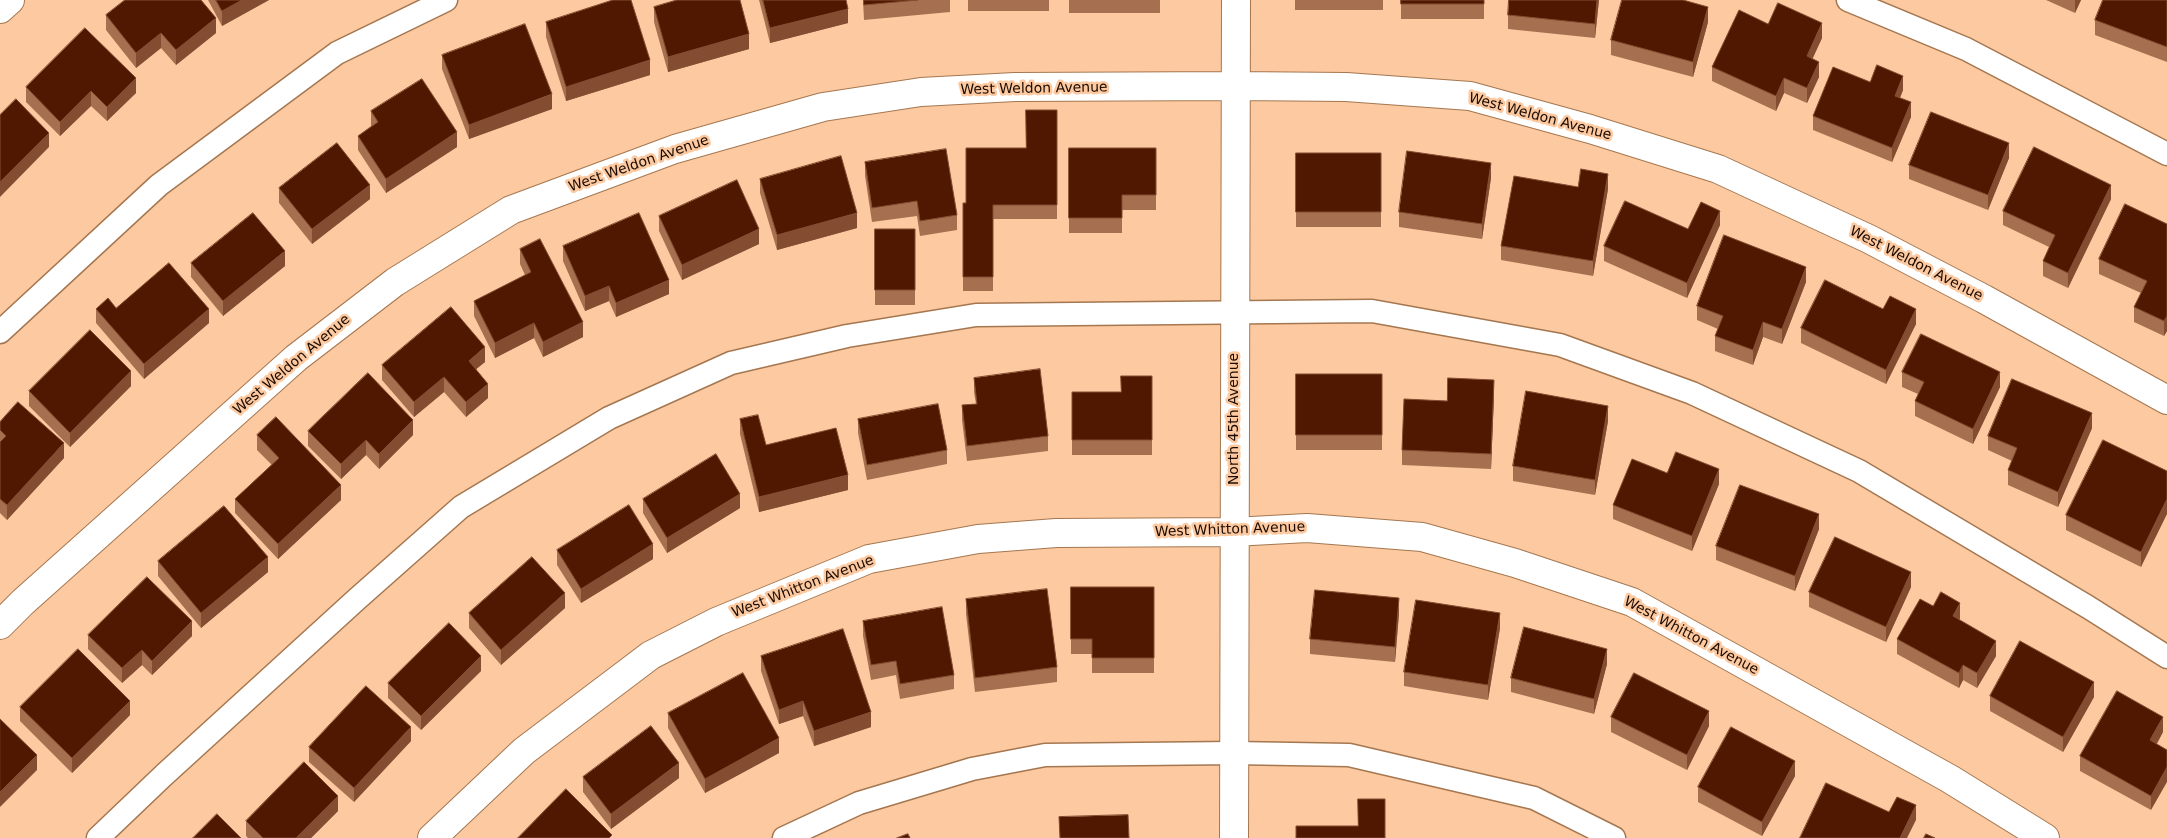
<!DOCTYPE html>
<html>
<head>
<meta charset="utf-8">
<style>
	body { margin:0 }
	canvas { display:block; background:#fcc9a0 }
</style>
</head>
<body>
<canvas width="2167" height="838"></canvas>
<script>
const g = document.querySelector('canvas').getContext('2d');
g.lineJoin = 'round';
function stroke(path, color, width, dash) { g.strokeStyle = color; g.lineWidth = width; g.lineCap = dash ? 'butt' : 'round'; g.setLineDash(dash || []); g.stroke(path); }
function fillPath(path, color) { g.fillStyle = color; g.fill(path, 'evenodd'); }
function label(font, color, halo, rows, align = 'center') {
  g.font = font + ' "DejaVu Sans",sans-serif'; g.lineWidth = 5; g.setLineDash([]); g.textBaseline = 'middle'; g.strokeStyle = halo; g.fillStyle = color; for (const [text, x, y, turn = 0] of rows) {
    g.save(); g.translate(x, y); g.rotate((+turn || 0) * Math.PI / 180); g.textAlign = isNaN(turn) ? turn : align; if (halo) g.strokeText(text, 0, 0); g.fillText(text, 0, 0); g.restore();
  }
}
const service = new Path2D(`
	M1848,0L1966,49L2167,154
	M0,332L159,185L337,53L446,0
	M98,838L164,775L357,599L461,507L609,418L731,363L847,336L976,315L1372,311L1560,345L1692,393L1859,471L2088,607L2167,657
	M784,838L859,803L972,769L1045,755L1234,753L1349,755L1534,798L1614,838`);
const minor = new Path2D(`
	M0,9L10,0
	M0,625L23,602L296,358L395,282L511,210L675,149L823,107L921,92L1015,87L1235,86L1346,87L1470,96L1590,129L1718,169L1869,239L1984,299L2167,400
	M432,838L524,751L651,655L716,622L869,559L978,539L1056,533L1233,532L1307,528L1422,537L1515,563L1632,602L1950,779L2045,838
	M1234,838L1236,0`);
stroke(service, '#a57750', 25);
stroke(minor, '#a57750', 30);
stroke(service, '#fff', 22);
stroke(minor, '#fff', 28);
fillPath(new Path2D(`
	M208,0H269L222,26Z
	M759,0H846L848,23L770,43Z
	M863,0H950V12L864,20Z
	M968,0H1049V11H968Z
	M1069,0H1160V13H1069Z
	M1295,0H1383V10H1295Z
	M1401,0H1484V19H1401Z
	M1599,0L1595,38L1508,29V15Z
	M2046,0H2081L2075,13Z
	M2167,0V62L2095,35V20Z
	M654,7L749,49L668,72L654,22Z
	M106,15L216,33L176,65L161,48L136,68L106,30Z
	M546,22L650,75L566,101L546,37Z
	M1708,22L1693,77L1611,55V40Z
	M1768,24L1822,38L1812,59L1819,77L1807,103L1784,93L1776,111L1712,81V67Z
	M442,55L552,109L469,139L442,69Z
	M1870,82L1903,90L1900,98L1911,117L1892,162L1813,130V116Z
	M26,87L136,93L107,121L91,106L60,136L26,102Z
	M1057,110V219H993V291H963V203H966L1026,148Z
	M371,111L457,147L386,193L358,150V136L371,126Z
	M1069,148H1156V210H1122V233H1069Z
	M1296,153H1381V227H1296Z
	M2009,158L1988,210L1909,179V165Z
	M865,162L957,215V230L920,236L917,216L872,222L865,176Z
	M1491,178L1482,239L1399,227V212Z
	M760,179L857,228L777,250L760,193Z
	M279,188L370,199L312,244L279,203Z
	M1608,189L1593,276L1501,260V246Z
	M2111,199L2068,288L2043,276V261L2049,247L2003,225V211Z
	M659,216L759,244L682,280L659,231Z
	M2167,224V331L2164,336L2134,322V307L2141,293L2099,274V259Z
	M1720,225L1687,298L1604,261V246L1688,229Z
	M875,229H915V305H875Z
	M563,246L669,294L616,317L609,301L585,311L563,261Z
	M520,249L583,337L543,357L534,338L495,358L474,316V301L525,275L520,264Z
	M191,263L285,266L223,316L191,277Z
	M1806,282L1782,344L1763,337L1753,365L1715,351V336L1718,329L1697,320V306Z
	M116,308L209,323L144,379L96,323V309Z
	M1916,324L1886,384L1801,343V328Z
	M485,362L476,369L488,398L466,417L444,392L414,417L382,380V365Z
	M1902,372L2000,387L1973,444L1915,416V401L1918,394L1902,387Z
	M1296,374H1382V450H1296Z
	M1152,376V455H1072V392H1121Z
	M974,378L1048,436V451L967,461L962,420V405L976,404L974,392Z
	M131,386L70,447L29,406V391Z
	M1494,395L1491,469L1402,465V450L1447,401Z
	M740,419L766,445L848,490L759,512L740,434Z
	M858,419L947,450V464L867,480L858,433Z
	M1608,421L1595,495L1513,481V466Z
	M0,422L64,458L7,520L0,513Z
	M2092,428L2058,507L2008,485V470L2012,461L1988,450V436Z
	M308,431L413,435L379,469L366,455L341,479L308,446Z
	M257,435L341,500L278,559L235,513V499L272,465L257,450Z
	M2167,471L2141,567L2066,530V515Z
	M1667,473L1719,484L1692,551L1613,519V505Z
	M643,499L740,508L667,553L643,513Z
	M1819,529L1795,591L1716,560V546Z
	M557,550L653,559L581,603L557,565Z
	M158,561L268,572L201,628L158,576Z
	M1071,587H1154V673H1092V654H1071Z
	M1911,587L1886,642L1809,607V592Z
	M966,599L1057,667V682L975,692L966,614Z
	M1933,606L1960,618L1959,620L1996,656L1977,688L1963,680L1959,688L1897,654V639Z
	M565,608L501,665L469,628V613Z
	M1399,613L1395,662L1310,654V639Z
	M863,621L954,675V689L900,699L896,675L871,680L863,636Z
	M1500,628L1488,700L1404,686V672Z
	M88,635L192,636L152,675L142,665L122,683L88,649Z
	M761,656L871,727L814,746L803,716L779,724L761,671Z
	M1607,664L1594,714L1511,692V678Z
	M481,671L421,730L388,698V683Z
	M1990,696L2094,697L2063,752L1990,711Z
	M20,707L130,715L72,773L20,721Z
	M668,713L779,753L705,793L668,728Z
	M1611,717L1709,726L1687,770L1611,732Z
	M2163,732L2157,744L2151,810L2080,771V756Z
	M411,741L354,802L309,762V747Z
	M1795,776L1762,836L1698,802V787Z
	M583,777L679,778L611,829L583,792Z
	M338,811L311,838H248L246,836V821Z`), '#a67050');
fillPath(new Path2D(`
	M242,0H269L222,26V11Z
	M1597,0H1599L1595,38V24Z
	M2075,0H2081L2075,13Z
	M1708,7V22L1693,77V62Z
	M848,9V23L770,43V28Z
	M216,18V33L176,65V50Z
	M1822,23V38L1807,71V56Z
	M161,33V48L136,68V53Z
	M749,34V49L668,72V57Z
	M650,60V75L566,101V87Z
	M1819,62V77L1807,103V88Z
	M1903,76V90L1895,110V96Z
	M136,78V93L107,121V107Z
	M1784,78V93L1776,111V96Z
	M91,91V106L60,136V122Z
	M552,94V109L469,139V125Z
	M1911,102V117L1892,162V148Z
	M457,132V147L386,193V179Z
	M49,133V147L0,197V182Z
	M2009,143V158L1988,210V195Z
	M1491,163V178L1482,239V224Z
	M1608,174V189L1593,276V261Z
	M370,185V199L312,244V229Z
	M2111,185V199L2068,288V273Z
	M1720,211V225L1687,298V283Z
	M857,213V228L777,250V235Z
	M759,229V244L682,280V265Z
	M285,251V266L223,316V301Z
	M1806,267V282L1782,344V329Z
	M669,280V294L616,317V303Z
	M609,286V301L585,311V296Z
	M209,309V323L144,379V364Z
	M1916,309V324L1886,384V370Z
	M2167,316V331L2164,336V321Z
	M583,322V337L543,357V342Z
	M1763,322V337L1753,365V350Z
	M534,323V338L495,358V343Z
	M485,347V362L469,375V361Z
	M131,371V386L70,447V433Z
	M2000,372V387L1973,444V429Z
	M444,377V392L414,417V402Z
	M1494,380V395L1491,469V454Z
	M488,384V398L466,417V402Z
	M1608,406V421L1595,495V480Z
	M2092,413V428L2058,507V492Z
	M413,420V435L379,469V454Z
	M366,440V455L341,479V464Z
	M64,443V458L7,520V505Z
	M1719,469V484L1692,551V536Z
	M848,475V490L759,512V497Z
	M341,485V500L278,559V544Z
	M740,494V508L667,553V538Z
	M2167,499V514L2141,567V552Z
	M1819,514V529L1795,591V576Z
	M653,544V559L581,603V589Z
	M268,557V572L201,628V613Z
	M1911,572V587L1886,642V627Z
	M565,593V608L501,665V650Z
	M1399,598V613L1395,662V647Z
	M1960,603V618L1953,631V616Z
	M1500,613V628L1488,700V685Z
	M192,621V636L152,675V661Z
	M1996,641V656L1977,688V673Z
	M1607,649V664L1594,714V699Z
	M142,650V665L122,683V668Z
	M481,656V671L421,730V716Z
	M1963,665V680L1959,688V673Z
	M2094,682V697L2063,752V737Z
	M130,701V715L72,773V758Z
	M803,701V716L779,724V710Z
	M1709,711V726L1687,770V755Z
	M871,712V727L814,746V731Z
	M2163,717V732L2150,755V740Z
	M411,727V741L354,802V788Z
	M779,738V753L705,793V779Z
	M37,755V770L0,807V792Z
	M1795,761V776L1762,836V822Z
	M679,763V778L611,829V814Z
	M2167,767V782L2151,810V796Z
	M338,796V811L311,838H296Z
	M1916,805V820L1907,838H1900Z`), '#844d31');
const building = new Path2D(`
	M125,0H201L216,18L176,50L161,33L136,53L106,15Z
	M216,0H242L222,11Z
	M613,0H631L650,60L566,87L546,22Z
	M677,0H740L749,34L668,57L654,7Z
	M763,0H846L848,9L770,28Z
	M864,0H918L864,5Z
	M1401,0H1484V4H1401Z
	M1509,0H1597L1595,24L1508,15Z
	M1622,0H1683L1708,7L1693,62L1611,40Z
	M2103,0H2167V47L2095,20Z
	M1778,3L1822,23L1807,56L1819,62L1807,88L1784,78L1776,96L1712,67L1739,10L1768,24Z
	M525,24L552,94L469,125L442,55Z
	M85,28L136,78L107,107L91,91L60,122L26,87Z
	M1877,65L1903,76L1895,96L1911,102L1892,148L1813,116L1833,67L1870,82Z
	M422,79L457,132L386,179L358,136L378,122L371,111Z
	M16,99L49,133L0,182V115Z
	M1026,110H1057V205H993V277H963V203H966V148H1026Z
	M1931,112L2009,143L1988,195L1909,165Z
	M337,143L370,185L312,229L279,188Z
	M2034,147L2111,185L2068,273L2043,261L2055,235L2003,211Z
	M1069,148H1156V195H1122V218H1069Z
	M946,149L957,215L920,221L917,201L872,208L865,162Z
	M1407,151L1491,163L1482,224L1399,212Z
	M1296,153H1381V212H1296Z
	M841,156L857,213L777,235L760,179Z
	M1581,169L1608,174L1593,261L1501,246L1514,176L1578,187Z
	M737,180L759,229L682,265L659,216Z
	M1625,201L1688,229L1701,202L1720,211L1687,283L1604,246Z
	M2125,204L2167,224V316L2164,321L2134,307L2147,281L2099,259Z
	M253,213L285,251L223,301L191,263Z
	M639,213L669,280L616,303L609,286L585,296L563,246Z
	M875,229H915V290H875Z
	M1724,235L1806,267L1782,329L1763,322L1753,350L1715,336L1723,316L1697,306Z
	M540,239L583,322L543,342L534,323L495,343L474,301L531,272L520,249Z
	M169,263L209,309L144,364L96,309L108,298L116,308Z
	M1825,280L1883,309L1890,296L1916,309L1886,370L1801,328Z
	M451,307L485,347L469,361L488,384L466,402L444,377L414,402L382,365Z
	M90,330L131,371L70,433L29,391Z
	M1921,334L2000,372L1973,429L1915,401L1924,382L1902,372Z
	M1040,369L1048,436L967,446L962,405L977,404L974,378Z
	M368,373L413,420L379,454L366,440L341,464L308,431Z
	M1296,374H1382V435H1296Z
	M1121,376H1152V440H1072V392H1121Z
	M1448,378L1494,380L1491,454L1402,450L1404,399L1447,401Z
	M2012,379L2092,413L2058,492L2008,470L2017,448L1988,436Z
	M1526,391L1608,406L1595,480L1513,466Z
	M18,402L64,443L7,505L0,499V442L6,436L0,430V422Z
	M938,404L947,450L867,465L858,419Z
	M758,415L766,445L836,428L848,475L759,497L740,419Z
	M276,417L341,485L278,544L235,499L279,458L257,435Z
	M2103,440L2167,471V499L2141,552L2066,515Z
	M1676,452L1719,469L1692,536L1613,505L1632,459L1667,473Z
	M716,454L740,494L667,538L643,499Z
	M1740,485L1819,514L1795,576L1716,546Z
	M629,505L653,544L581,589L557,550Z
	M224,506L268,557L201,613L158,561Z
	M1835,537L1911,572L1886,627L1809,592Z
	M532,557L565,593L501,650L469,613Z
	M147,577L192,621L152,661L142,650L122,668L88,635Z
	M1071,587H1154V658H1092V639H1071Z
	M1047,589L1057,667L975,678L966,599Z
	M1315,590L1399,598L1395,647L1310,639Z
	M1941,592L1960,603L1953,616L1996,641L1977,673L1963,665L1959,673L1897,639L1920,599L1933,606Z
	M1416,600L1500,613L1488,685L1404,672Z
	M942,607L954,675L900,684L896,661L871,665L863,621Z
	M449,623L481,656L421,716L388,683Z
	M1524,627L1607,649L1594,699L1511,678Z
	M843,629L871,712L814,731L803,701L779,710L761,656Z
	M2020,641L2094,682L2063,737L1990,696Z
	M78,649L130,701L72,758L20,707Z
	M743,673L779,738L705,779L668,713Z
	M1634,673L1709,711L1687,755L1611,717Z
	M366,686L411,727L354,788L309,747Z
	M2117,691L2163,717L2150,740L2167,750V767L2151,796L2080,756Z
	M0,719L37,755L0,792Z
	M651,726L679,763L611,814L583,777Z
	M1731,727L1795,761L1762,822L1698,787Z
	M304,762L338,796L296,838H263L246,821Z
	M1826,783L1889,812L1897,797L1916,805L1900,838H1800Z
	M566,789L612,835L609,838H518Z
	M1358,799H1385V838H1296V826H1358Z
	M217,814L241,838H193Z
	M1128,815L1129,838H1060L1059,817Z
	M908,834L910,838H897Z
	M1926,834L1935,838H1924Z`);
fillPath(building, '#501801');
stroke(building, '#844d31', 1);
label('14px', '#1c0b00', '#fcc9a0', [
	["West Weldon Avenue",1034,89,-1],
	["West Weldon Avenue",1540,117,15],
	["West Weldon Avenue",639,164,-19],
	["West Weldon Avenue",1916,264,27],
	["West Weldon Avenue",292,365,-40],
	["North 45th Avenue",1234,419,-90],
	["West Whitton Avenue",1230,530,-2],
	["West Whitton Avenue",803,587,-21],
	["West Whitton Avenue",1691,636,28]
]);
</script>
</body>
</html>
